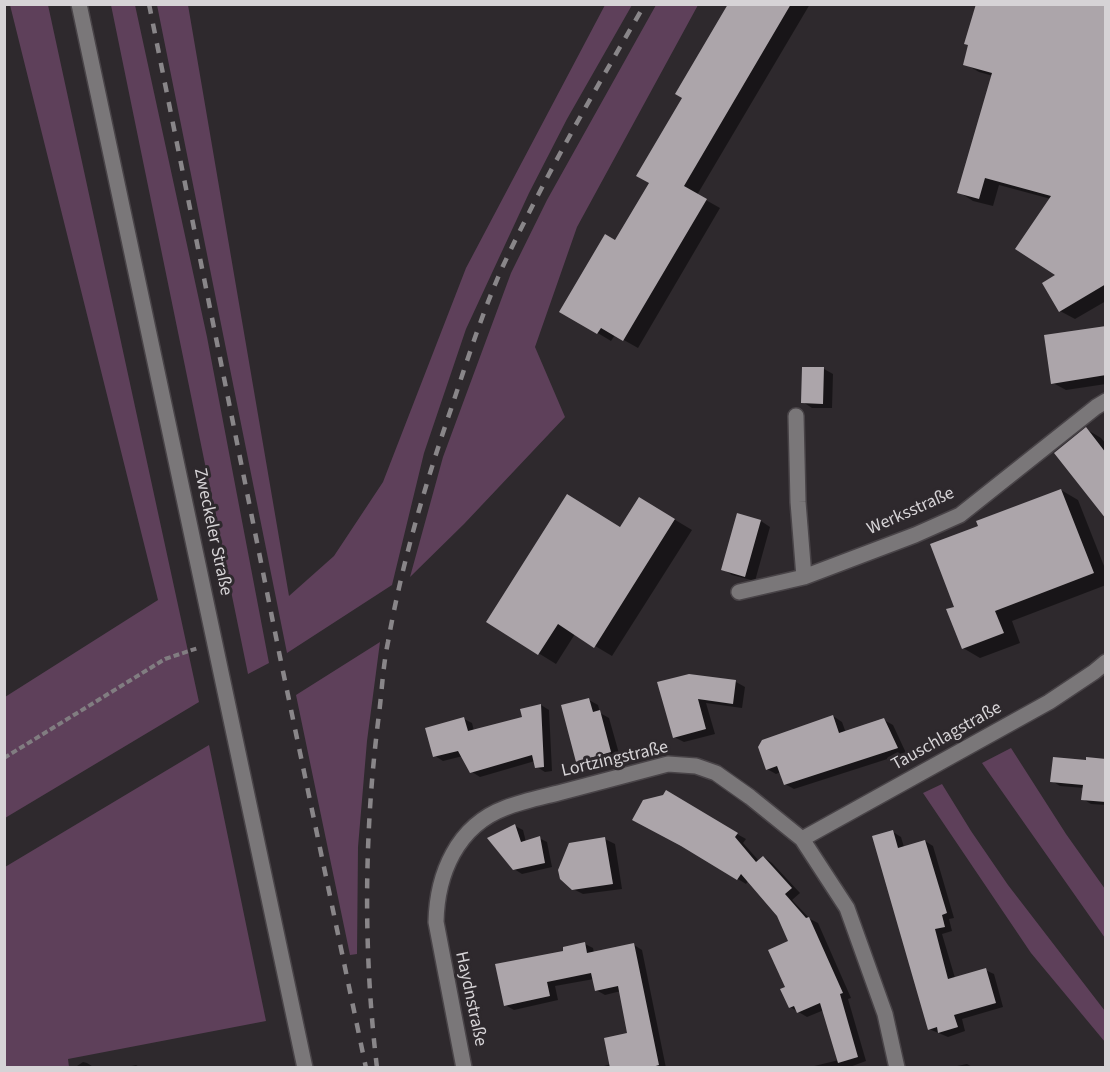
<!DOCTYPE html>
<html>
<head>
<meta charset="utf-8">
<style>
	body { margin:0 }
	#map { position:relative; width:1110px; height:1072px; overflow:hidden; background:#2e292d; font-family:"Source Sans 3",sans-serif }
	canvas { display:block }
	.frame { position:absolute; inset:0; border:6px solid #d6d3d6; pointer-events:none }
</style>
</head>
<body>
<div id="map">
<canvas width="1110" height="1072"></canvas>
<div class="frame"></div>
</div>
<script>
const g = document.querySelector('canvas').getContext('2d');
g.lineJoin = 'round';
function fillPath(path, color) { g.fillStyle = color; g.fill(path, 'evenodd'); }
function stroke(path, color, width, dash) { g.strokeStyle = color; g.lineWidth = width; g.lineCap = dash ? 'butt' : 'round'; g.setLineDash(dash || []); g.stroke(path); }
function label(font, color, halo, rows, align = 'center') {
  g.font = font + ' "Source Sans 3",sans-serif'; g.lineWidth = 6; g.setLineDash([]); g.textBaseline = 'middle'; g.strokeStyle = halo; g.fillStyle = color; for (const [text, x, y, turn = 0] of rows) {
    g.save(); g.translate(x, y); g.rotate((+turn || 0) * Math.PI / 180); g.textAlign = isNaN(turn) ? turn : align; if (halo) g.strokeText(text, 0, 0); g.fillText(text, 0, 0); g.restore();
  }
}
fillPath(new Path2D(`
	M10,5H48L199,702L5,818V697L158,600Z
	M111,5H135L207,337L269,663L248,674Z
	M157,5H188L289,596L334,556L383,482L466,268L605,5H632L567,119L529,193L466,329L424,453L392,585L287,653Z
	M656,5H698L577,227L535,347L565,417L464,524L410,577L443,457L511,273L547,200Z
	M380,642L367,741L358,847L357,954L350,955L296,695Z
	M209,745L266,1021L68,1059L69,1067H5V867Z
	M1011,748L1066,834L1105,889V938L982,763Z
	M942,784L971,831L1008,885L1105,1011V1042L1031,953L923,793Z`), '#5e405a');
fillPath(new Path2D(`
	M729,4H810L697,195L720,208L638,348L615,335L611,341L561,311L616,242L651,183L684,98Z
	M1106,4V301L1075,319L1060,311L1051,199L999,185L993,206L973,201L959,192L993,76L979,72L965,64Z
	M1106,328V384L1066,390L1053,383Z
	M824,369L833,374L832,408H812L803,402Z
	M1086,429L1101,438L1106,444V517Z
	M1061,490L1078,500L1106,571V585L1012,621L1020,643L980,658L963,648L956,607L980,526Z
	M657,509L692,530L612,656L575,634L556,664L488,622L620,528Z
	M761,521L770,527L755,581L732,575L723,569Z
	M689,675L736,682L745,687L742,708L706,703L715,734L684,742L674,737Z
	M589,700L598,705L600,713L609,718L620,757L587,766L578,761Z
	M541,705L549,710L552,771L545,772L537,767L535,761L480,777L472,772L463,756L443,761L435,756L464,719L472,723L474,731L524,718Z
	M833,716L842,722L846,733L884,720L893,725L906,753L794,789L785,784L781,772L776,774L767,769Z
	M1106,760V805L1091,804L1083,799L1084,788L1060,786L1052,781L1087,762Z
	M515,826L523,830L526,842L539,838L547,842L552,867L522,874L514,869Z
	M728,829L746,839L743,843L759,861L764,857L772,863L800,893L792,900L810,919L818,923L851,998L848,999L866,1061L847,1068H806L839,1060L824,1010L807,1017L790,1007L787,988L790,942L778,916L748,881L746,884L687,848Z
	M893,832L901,837L904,847L925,841L933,846L954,918L949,919L952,931L942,934L955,978L985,970L994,974L1003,1007L962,1019L965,1031L948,1037L929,1029Z
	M605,839L615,844L622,889L583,894L573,889Z
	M585,944L593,948L594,953L634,945L642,950L666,1068H597L611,1064L629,1035L621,991L605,995L596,990L594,979L555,986L558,1000L514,1010L505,1005L565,952Z
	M83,1062L87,1063L95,1068H74Z
	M967,1064L974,1068H947Z
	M136,1065L141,1068H123Z`), '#0007');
fillPath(new Path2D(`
	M728,4H791L684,186L707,199L623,341L601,328L597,334L559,312L605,234L615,240L649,183L636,176L682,98L675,94Z
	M976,4H1106V284L1059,312L1042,283L1055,275L1015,249L1051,196L985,178L979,199L957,193L992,73L963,65L968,45L964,44Z
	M1106,326V375L1051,384L1044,335Z
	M802,367H824L823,404L801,403Z
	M1086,427L1106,453V519L1054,453Z
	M1061,489L1094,573L995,611L1004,633L962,649L946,609L954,607L930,544L978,526L976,521Z
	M567,494L620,527L639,497L675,519L594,648L558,624L538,655L486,622Z
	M737,513L761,520L745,577L721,570Z
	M689,674L736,680L733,704L698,699L706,729L673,738L657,682Z
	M589,698L593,712L600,710L611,752L576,762L561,705Z
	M541,704L544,767L535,768L532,755L470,773L458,751L433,757L425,728L464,717L468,731L522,717L520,709Z
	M833,715L839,733L884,718L898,748L784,785L777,766L766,770L758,747L762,740Z
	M1053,757L1086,760V757L1106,759V802L1081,800L1083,785L1050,782Z
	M666,790L738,833L735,837L756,862L763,856L792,888L785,894L806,918L809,917L843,993L840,994L858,1057L838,1063L820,1003L797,1013L794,1006L789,1008L780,989L785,987L768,950L788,941L777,916L741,874L737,880L681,846L632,820L643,800L663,795Z
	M515,824L521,842L540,836L545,863L513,870L487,838Z
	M893,830L898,848L925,840L947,913L942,915L945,927L935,929L948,979L986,968L996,1003L954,1015L958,1027L938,1033L937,1027L928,1030L872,836Z
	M605,837L613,884L572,890L560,879L558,870L569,843Z
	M585,942L587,953L634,943L659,1065L649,1068H610L604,1038L627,1033L618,986L595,991L591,973L547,982L550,996L504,1006L495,964L563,951V947Z`), '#aca5aa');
const minor = new Path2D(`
	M79,4L305,1068
	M796,416L798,502L804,577
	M739,592L804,577L915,535L960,515L1096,407L1106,401
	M802,839L1049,702L1094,672L1106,662
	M464,1068L436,922C437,874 457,826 505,808C523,801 543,797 562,792C597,783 633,773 668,764L696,766L716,773L750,797L802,839L847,908L885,1014L897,1068`);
stroke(minor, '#494448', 18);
stroke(new Path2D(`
	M4,758L165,659L198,648`), '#817d81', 4, [6, 3]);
stroke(minor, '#7a7779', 15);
stroke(new Path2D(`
	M149,4L280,657L366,1068
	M377,1068C363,950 364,832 379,714C382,690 383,666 388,642C402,563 425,485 451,409C467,361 482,313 503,266C545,176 595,90 645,4`), '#898689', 4.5, [10, 10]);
label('18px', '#d6d3d6', '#2e292d', [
	["Werksstraße",911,512,-24],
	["Zweckeler Straße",212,532,78],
	["Tauschlagstraße",947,737,-29],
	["Lortzingstraße",615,760,-13],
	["Haydnstraße",470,999,78]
]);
</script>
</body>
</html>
